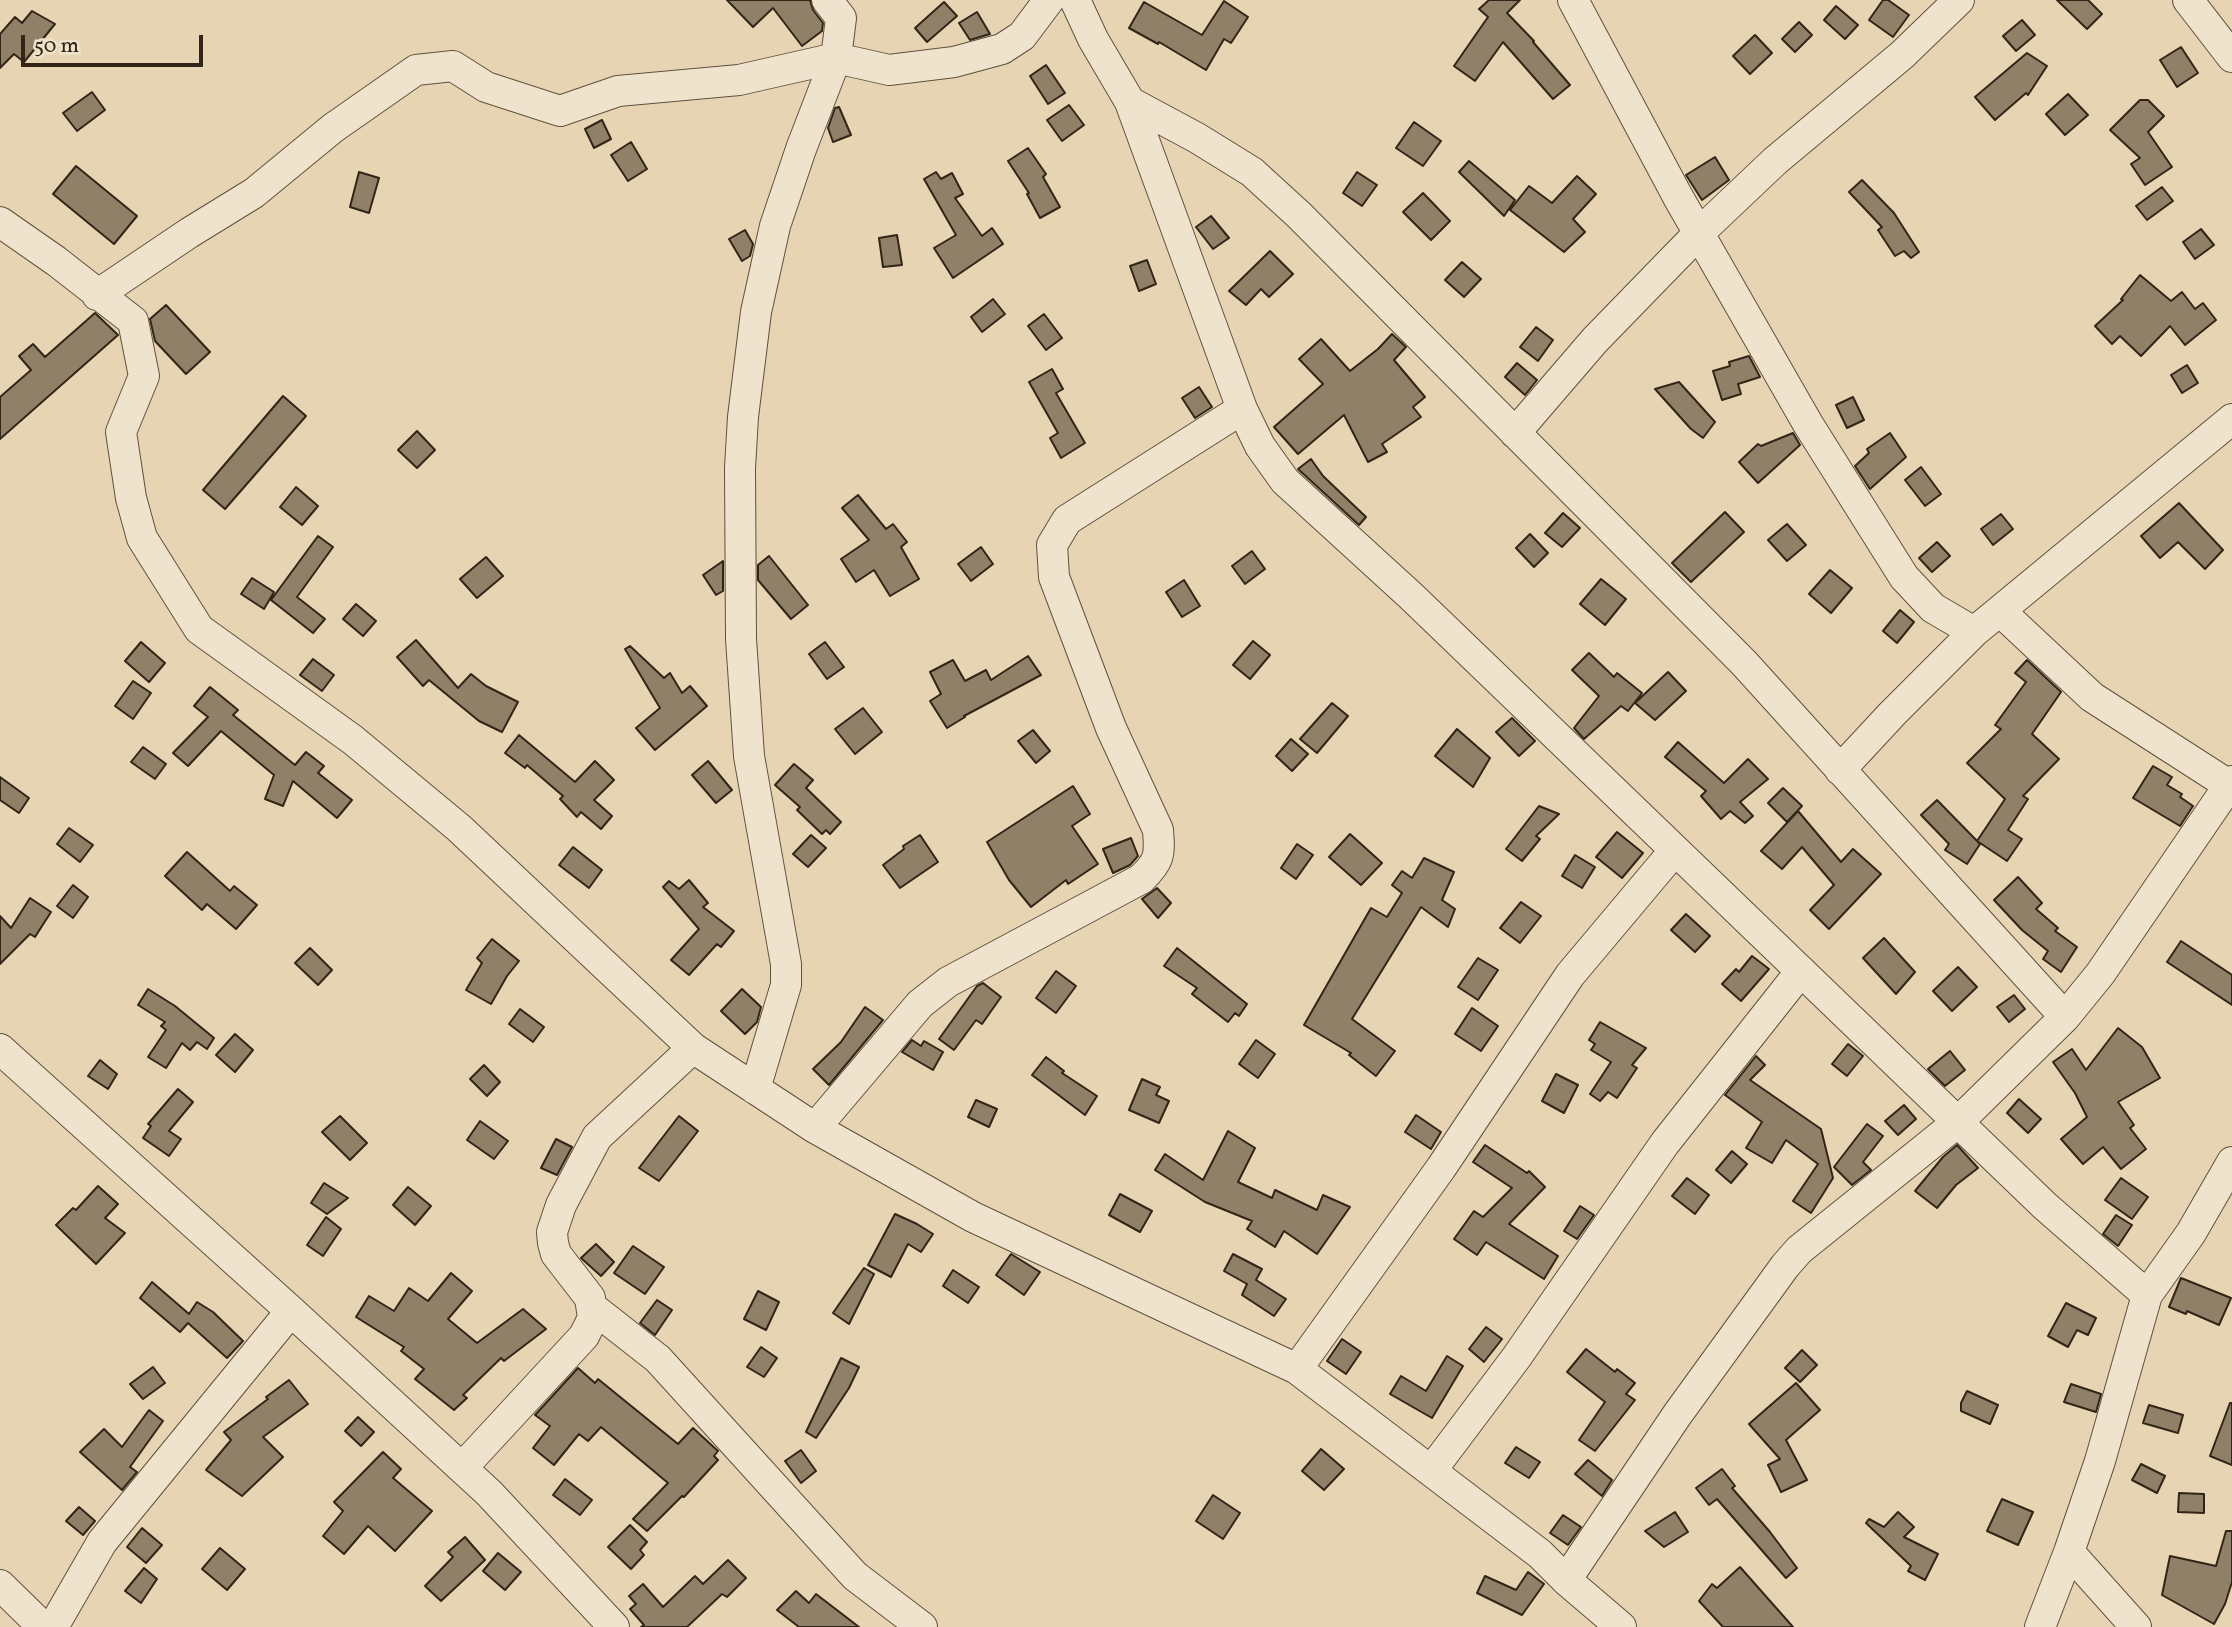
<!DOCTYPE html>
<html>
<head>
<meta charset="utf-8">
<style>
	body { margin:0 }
	#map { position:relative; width:2232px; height:1627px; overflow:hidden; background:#e7d4b2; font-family:Vollkorn,serif }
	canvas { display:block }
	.scale { position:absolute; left:21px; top:35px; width:182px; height:32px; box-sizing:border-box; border:4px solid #322517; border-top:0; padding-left:9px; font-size:21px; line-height:24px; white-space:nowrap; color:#322517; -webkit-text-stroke:5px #efe3cd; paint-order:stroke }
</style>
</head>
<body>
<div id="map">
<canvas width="2232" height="1627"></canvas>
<div class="scale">50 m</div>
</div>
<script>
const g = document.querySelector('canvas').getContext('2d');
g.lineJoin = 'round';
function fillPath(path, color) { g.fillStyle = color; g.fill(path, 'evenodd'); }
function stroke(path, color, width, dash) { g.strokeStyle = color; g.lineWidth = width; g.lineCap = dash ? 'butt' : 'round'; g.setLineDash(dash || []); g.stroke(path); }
const building = new Path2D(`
	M727,0H810L813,10L823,23L822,31L802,46L773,8L753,27Z
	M1489,0H1520L1507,13L1534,41L1533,42L1570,85L1553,99L1503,42L1475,81L1454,66L1488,17L1479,9Z
	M1883,0H1888L1909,15L1893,37L1869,20Z
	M2057,0H2088L2102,14L2087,29Z
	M1224,1L1248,17L1231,43L1224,39L1206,70L1159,42L1158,44L1129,28L1144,2L1202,35Z
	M944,2L957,16L927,42L915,28Z
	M1836,6L1858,25L1845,39L1824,20Z
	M32,11L55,24L24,62L14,54L0,68V34L15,17L22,23Z
	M977,12L990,34L970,40L959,23Z
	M2022,20L2035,35L2016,51L2003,36Z
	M1799,22L1812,35L1795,52L1782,39Z
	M1755,35L1772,53L1750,74L1733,56Z
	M2181,47L2198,73L2177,87L2160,60Z
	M2027,53L2047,66L2028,95L2026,93L1995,120L1975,97Z
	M1046,65L1065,93L1048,104L1030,76Z
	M92,92L105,110L77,131L63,113Z
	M2068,94L2088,115L2065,135L2046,114Z
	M2140,100H2148L2164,116L2148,132L2172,167L2145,185L2131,164L2140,158L2110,130Z
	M1069,105L1084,125L1062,141L1047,120Z
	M839,107L851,135L833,142L828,128L835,108Z
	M602,120L611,139L594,148L585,129Z
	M1414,122L1441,141L1423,166L1396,148Z
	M631,142L647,169L628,181L611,155Z
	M1028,148L1046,174L1043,177L1060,207L1040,218L1027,194L1029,193L1008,161Z
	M1715,157L1729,180L1702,200L1686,175Z
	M1469,161L1515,200L1504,216L1459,172Z
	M76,166L137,216L114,244L53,194Z
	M359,172L379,178L369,213L350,207Z
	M936,172L941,179L952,173L963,194L955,198L982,236L992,228L1003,244L953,278L934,248L956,235L924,179Z
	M1357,172L1377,185L1362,206L1343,193Z
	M1577,176L1596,194L1573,219L1585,232L1564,252L1510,210L1529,186L1552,203Z
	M1862,180L1894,213L1919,252L1911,258L1904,251L1895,256L1878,230L1882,227L1849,192Z
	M2162,187L2173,201L2147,220L2136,206Z
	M1423,193L1450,221L1431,240L1403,212Z
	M1211,216L1229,238L1213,249L1196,227Z
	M2201,229L2214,245L2195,259L2183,242Z
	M745,230L753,244L750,256L742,261L729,239Z
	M897,235L902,265L883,267L879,238Z
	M1270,251L1293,274L1269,297L1261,289L1246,305L1229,291Z
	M1147,260L1156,284L1139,291L1130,266Z
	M1462,262L1481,279L1464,297L1445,280Z
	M2140,275L2171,301L2182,292L2195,309L2203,303L2216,320L2185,345L2170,326L2141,356L2120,336L2112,344L2095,326L2123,300L2121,299Z
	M993,299L1005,314L982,332L971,317Z
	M166,305L210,352L186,374L155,341L150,319Z
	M95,313L118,335L0,439V397L31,370L19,356L33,344L45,357Z
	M1044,314L1062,338L1046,350L1028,326Z
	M1536,327L1553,340L1538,361L1520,347Z
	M1392,334L1406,347L1394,360L1425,397L1413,407L1421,417L1382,444L1387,452L1368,462L1344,415L1298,454L1274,427L1323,384L1299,359L1321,339L1350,371L1378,349Z
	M1749,356L1760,377L1738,384L1741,394L1722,400L1713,371L1730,366L1729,362Z
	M1517,363L1537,380L1525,395L1505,377Z
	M2187,365L2198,383L2182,393L2171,375Z
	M1052,369L1063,389L1056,393L1085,443L1061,458L1050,438L1058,433L1029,382Z
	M1679,382L1715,422L1703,438L1691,429L1655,389Z
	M1199,387L1212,407L1195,418L1182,398Z
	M283,396L306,416L225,509L203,490Z
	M1853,397L1864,420L1847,428L1836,405Z
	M417,431L435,450L417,468L398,450Z
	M1793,433L1800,445L1758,483L1739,462L1758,444L1761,446Z
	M1890,433L1906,457L1870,489L1855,466L1869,453L1867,449Z
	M1311,459L1323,476L1366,517L1359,525L1298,469Z
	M1921,467L1941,494L1925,506L1905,480Z
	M296,487L318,506L302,525L280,507Z
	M858,495L886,529L893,524L907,542L901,547L919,579L890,596L874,570L856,582L841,559L869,540L842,508Z
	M2179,503L2223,550L2205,569L2178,542L2160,558L2141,536Z
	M1725,512L1744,532L1691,582L1672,563Z
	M1563,513L1580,528L1562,547L1545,533Z
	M2001,514L2013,529L1993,545L1981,529Z
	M1787,524L1806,545L1787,561L1768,540Z
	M1530,534L1548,553L1534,567L1516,548Z
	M318,536L333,547L297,597L325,619L313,633L271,600Z
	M1937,542L1950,556L1932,572L1919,558Z
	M981,547L993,564L971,581L958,564Z
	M1252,551L1265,569L1245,584L1232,566Z
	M769,556L808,605L791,619L758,580V565Z
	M486,557L503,576L477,598L460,579Z
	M723,561V591L716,595L703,575Z
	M1830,570L1852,588L1831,613L1809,594Z
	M252,578L274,592L264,609L241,594Z
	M1601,579L1626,599L1605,625L1580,604Z
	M1184,580L1200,606L1182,617L1166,592Z
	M356,604L376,621L363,636L343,619Z
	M1900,610L1914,622L1897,643L1883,631Z
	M416,640L458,688L471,674L486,686L518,702L502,732L479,721L429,680L423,686L397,657Z
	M1253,641L1270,655L1250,679L1233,665Z
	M141,642L165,663L149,682L125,661Z
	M825,642L844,667L827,679L809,654Z
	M630,646L664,678L670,673L682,693L690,686L707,706L655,750L636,728L660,708L625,649Z
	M1589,653L1614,677L1617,673L1642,693L1628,711L1621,706L1584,739L1574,728L1599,696L1572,670Z
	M1028,656L1041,675L964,716L965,717L947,728L930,701L941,694L930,672L953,660L965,681L986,670L991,680Z
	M313,659L334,675L322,691L300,675Z
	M2027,660L2061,692L2032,734L2059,759L2023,796L2028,799L2008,830L2022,839L2007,861L1977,841L2005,799L1967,763L2001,729L1995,725L2026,682L2015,673Z
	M1668,672L1686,691L1655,720L1635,703Z
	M133,681L151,693L133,719L115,706Z
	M210,687L238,710L233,715L295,765L306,752L324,766L318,773L352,800L337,818L293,781L283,806L265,799L274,775L221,731L188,766L173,753L208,717L194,706Z
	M1332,703L1348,716L1317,753L1300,739Z
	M863,708L882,732L855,754L835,729Z
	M1512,718L1535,741L1519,756L1496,732Z
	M1457,729L1490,758L1473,787L1435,756Z
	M1033,730L1050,751L1036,763L1018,741Z
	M519,735L575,782L595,761L614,780L594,800L612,816L601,829L581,812L577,817L560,799L563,796L527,765L525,768L505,753Z
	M1291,739L1308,754L1292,771L1276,756Z
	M1678,742L1724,783L1748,759L1768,779L1740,802L1753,816L1745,823L1730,811L1721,819L1701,796L1706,791L1665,757Z
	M143,747L166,764L155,779L131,762Z
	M708,761L732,790L716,803L692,775Z
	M794,764L813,780L806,788L841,822L830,834L826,830L822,834L797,810L800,807L775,785Z
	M2153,766L2172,777L2167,785L2182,794L2180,797L2193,806L2180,826L2133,798Z
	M0,777L29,798L19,813L0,800Z
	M1073,786L1090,814L1072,826L1098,864L1068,884L1066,880L1031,907L1009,880L987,842Z
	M1783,788L1802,806L1787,822L1768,803Z
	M1937,800L1980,844L1967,864L1945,850L1949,844L1921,815Z
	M1539,806L1559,814L1536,836L1540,839L1522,861L1506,849Z
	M1798,811L1841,862L1853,849L1881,874L1829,929L1810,910L1834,885L1802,847L1782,869L1761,851Z
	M69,828L93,845L80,862L57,844Z
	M1617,832L1643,853L1622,878L1596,857Z
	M1350,834L1382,863L1361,885L1329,857Z
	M811,835L826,848L808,867L793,854Z
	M920,835L938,862L900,888L883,865L904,849L903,846Z
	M1131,838L1138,856L1130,865L1113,873L1103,849Z
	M1297,844L1313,855L1296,879L1281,868Z
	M573,847L602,870L589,888L559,865Z
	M187,852L230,891L234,886L257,905L236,929L207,904L202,910L165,876Z
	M1575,855L1595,867L1582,888L1562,876Z
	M1424,858L1454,872L1442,900L1455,909L1448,927L1421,907L1352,1019L1395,1051L1376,1076L1349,1055L1351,1053L1304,1025L1371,908L1387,917L1402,893L1392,885L1402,871L1412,878Z
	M2018,877L2042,903L2036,909L2058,928L2055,931L2077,947L2061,972L2043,959L2048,951L2022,930L1994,900Z
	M689,880L708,903L703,907L734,931L721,947L717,944L689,975L671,960L699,929L663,887L669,881L679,889Z
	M73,885L88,897L73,918L57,906Z
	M1157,888L1171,903L1158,918L1142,899Z
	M30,898L51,912L35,937L30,934L0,964V916L11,928Z
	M1521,902L1541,916L1520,943L1500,928Z
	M1686,914L1710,936L1695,952L1671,930Z
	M1884,938L1915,972L1896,994L1863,958Z
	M492,939L519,961L507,976L491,1004L466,990L482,963L477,958Z
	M2181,941L2232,975V1005L2167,962Z
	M310,948L332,970L318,985L295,963Z
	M1177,948L1247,1004L1239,1016L1235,1013L1228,1022L1192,994L1197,988L1164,966Z
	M1752,956L1769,969L1741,1001L1722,984L1736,969L1739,972Z
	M1478,958L1498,970L1478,1000L1458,987Z
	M1958,967L1977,987L1952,1011L1933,991Z
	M1056,971L1076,986L1056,1013L1036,998Z
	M983,983L1001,997L982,1024L976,1020L954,1050L939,1039L977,986Z
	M148,989L175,1006L214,1038L207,1049L197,1042L190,1050L182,1043L166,1068L148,1057L166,1030L161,1026L165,1022L138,1005Z
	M742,989L761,1007L757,1022L745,1034L721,1011Z
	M2014,995L2025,1009L2009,1022L1997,1007Z
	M865,1007L883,1020L829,1085L813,1069L841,1042Z
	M1472,1008L1498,1026L1481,1051L1455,1034Z
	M520,1009L544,1027L533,1042L509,1024Z
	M1600,1022L1646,1048L1632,1065L1637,1068L1617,1098L1608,1092L1600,1101L1590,1094L1611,1062L1591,1050L1595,1044L1589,1040Z
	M2118,1028L2142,1047L2160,1078L2118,1102L2134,1125L2130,1128L2146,1149L2121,1169L2103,1147L2083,1164L2061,1139L2087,1117L2075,1093L2053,1062L2072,1049L2086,1070Z
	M235,1034L253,1050L235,1072L216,1055Z
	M912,1040L921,1046L924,1041L943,1052L933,1070L902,1052Z
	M1256,1040L1275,1054L1258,1078L1239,1064Z
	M1848,1044L1863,1056L1847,1076L1832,1064Z
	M1950,1051L1965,1070L1945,1086L1928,1069Z
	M1756,1056L1765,1065L1750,1080L1821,1129L1833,1178L1811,1213L1793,1201L1818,1164L1786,1140L1772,1163L1746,1148L1762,1122L1725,1095Z
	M1046,1057L1064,1071L1062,1073L1097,1096L1085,1115L1032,1075Z
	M100,1060L117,1074L108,1089L88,1076Z
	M484,1065L500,1082L487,1096L470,1079Z
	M1556,1074L1578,1085L1564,1113L1542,1101Z
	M1142,1079L1160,1087L1156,1095L1169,1101L1159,1123L1129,1110Z
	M178,1089L193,1102L169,1131L181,1139L169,1156L143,1138L151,1126L148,1124Z
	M2019,1099L2041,1119L2028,1133L2007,1113Z
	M976,1100L997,1109L989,1127L968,1117Z
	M1904,1105L1916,1119L1898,1135L1885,1121Z
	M1416,1115L1441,1132L1431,1149L1405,1132Z
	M340,1116L367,1143L350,1160L322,1132Z
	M679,1116L698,1131L659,1181L639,1168Z
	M480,1121L508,1141L494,1159L467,1140Z
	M1867,1124L1883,1136L1863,1162L1871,1170L1852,1185L1834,1167Z
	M1228,1131L1255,1148L1238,1182L1272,1198L1275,1190L1317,1210L1323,1195L1350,1207L1317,1254L1284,1231L1275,1247L1247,1229L1252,1221L1205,1202L1155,1170L1165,1154L1203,1180Z
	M556,1139L572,1147L557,1175L541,1168Z
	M1485,1145L1527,1173L1529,1171L1545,1187L1509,1224L1558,1256L1544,1279L1486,1242L1477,1255L1454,1239L1474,1211L1483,1217L1512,1188L1473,1162Z
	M1957,1145L1978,1168L1956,1185L1937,1208L1915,1191L1943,1157Z
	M1732,1151L1747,1164L1731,1183L1716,1170Z
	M1687,1178L1709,1195L1695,1214L1672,1196Z
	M2121,1178L2148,1197L2132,1219L2105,1200Z
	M324,1183L348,1198L327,1214L311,1203Z
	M98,1186L118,1204L105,1218L125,1233L96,1264L56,1225L73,1208L76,1210Z
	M408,1187L431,1206L415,1225L393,1205Z
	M1120,1194L1152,1211L1140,1232L1109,1215Z
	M1580,1206L1594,1215L1577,1239L1564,1231Z
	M895,1214L917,1224L933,1234L921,1252L908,1244L891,1277L868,1265Z
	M2116,1215L2132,1225L2118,1246L2103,1234Z
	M326,1217L341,1229L323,1256L307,1245Z
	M596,1244L614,1262L601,1276L581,1258Z
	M633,1246L664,1267L645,1294L614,1273Z
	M1011,1254L1040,1272L1024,1295L996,1275Z
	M1233,1254L1262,1269L1256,1280L1286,1299L1274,1316L1242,1295L1247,1284L1224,1271Z
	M864,1268L874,1274L849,1324L833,1313Z
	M953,1270L979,1287L968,1303L943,1286Z
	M451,1273L472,1291L448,1319L477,1343L523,1309L546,1329L504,1361L501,1358L463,1395L467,1398L454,1410L415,1379L424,1369L401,1351L404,1347L356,1317L369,1296L394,1311L409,1288L428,1301Z
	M2181,1278L2231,1298L2219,1325L2187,1311L2186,1314L2169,1307Z
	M152,1282L189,1314L197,1302L213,1312L243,1341L227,1358L188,1323L180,1332L140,1298Z
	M758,1291L779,1302L766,1330L744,1319Z
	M657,1300L672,1310L655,1335L640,1323Z
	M2066,1303L2096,1318L2088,1335L2077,1330L2068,1347L2048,1336Z
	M1486,1327L1502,1339L1484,1362L1469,1349Z
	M1342,1339L1361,1352L1346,1374L1327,1361Z
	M761,1347L777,1358L764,1377L747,1367Z
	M1586,1349L1615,1372L1617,1369L1635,1383L1626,1394L1635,1400L1595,1451L1579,1440L1605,1402L1567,1372Z
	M1802,1350L1817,1365L1800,1382L1785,1368Z
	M1447,1356L1463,1366L1432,1418L1390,1394L1401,1376L1426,1391Z
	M841,1358L859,1367L849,1388L816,1438L806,1432Z
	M153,1367L165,1383L143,1399L130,1384Z
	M578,1368L595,1383L598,1379L678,1444L693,1428L718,1451L714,1456L718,1460L684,1497L682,1496L647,1531L633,1519L668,1483L601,1427L588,1441L579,1434L554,1465L533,1448L550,1426L535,1415Z
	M289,1380L308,1404L263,1437L283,1457L242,1496L206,1470L231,1440L224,1432L268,1399L266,1397Z
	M1796,1383L1820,1410L1786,1440L1807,1480L1781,1492L1768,1465L1780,1459L1749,1424Z
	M2071,1384L2101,1394L2096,1412L2064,1402Z
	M1967,1391L1998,1405L1990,1424L1961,1411V1403Z
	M2230,1403H2232V1465L2210,1456Z
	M2149,1405L2183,1415L2178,1433L2143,1423Z
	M149,1410L163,1421L130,1467L137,1472L122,1490L80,1452L104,1429L122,1447Z
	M358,1417L374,1432L361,1446L345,1431Z
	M1516,1447L1540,1462L1529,1478L1505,1463Z
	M1321,1449L1344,1469L1324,1490L1302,1471Z
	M801,1450L816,1471L801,1483L785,1461Z
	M383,1452L401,1469L393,1478L432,1511L395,1551L368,1526L344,1554L323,1536L343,1511L334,1502Z
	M1588,1460L1612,1480L1602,1496L1575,1474Z
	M2141,1464L2165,1476L2157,1493L2132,1480Z
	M1722,1469L1735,1486L1732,1488L1770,1532L1797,1568L1786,1578L1717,1499L1709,1505L1696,1488Z
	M565,1479L592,1500L580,1515L553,1495Z
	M2179,1493L2204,1494V1513L2178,1512Z
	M1213,1495L1240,1513L1223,1539L1196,1521Z
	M2002,1499L2033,1512L2018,1545L1987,1531Z
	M79,1507L95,1521L83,1535L66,1521Z
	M1675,1512L1688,1532L1664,1547L1645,1531Z
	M1898,1512L1914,1527L1904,1537L1938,1554L1925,1580L1908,1571L1911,1566L1866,1523L1869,1519L1884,1527Z
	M1563,1515L1581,1527L1568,1545L1550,1533Z
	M630,1525L647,1542L640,1550L644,1555L631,1569L608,1547Z
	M142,1528L162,1545L146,1563L127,1547Z
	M2226,1531H2232V1582L2225,1604L2214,1624L2162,1595L2170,1556L2216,1566Z
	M465,1537L485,1560L441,1601L425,1586L453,1557L448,1552Z
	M220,1548L245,1569L227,1590L202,1569Z
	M498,1553L521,1572L505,1590L483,1571Z
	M728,1560L746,1578L727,1597L722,1594L687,1627H641L644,1625L630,1609L636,1604L629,1596L643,1584L663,1607L695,1576L703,1584Z
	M1740,1567L1793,1627H1723L1699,1601L1712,1584L1717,1588Z
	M144,1568L157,1579L141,1603L125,1591Z
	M1528,1572L1544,1584L1522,1615L1477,1593L1485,1576L1516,1590Z
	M796,1591L809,1603L816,1594L859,1627H799L777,1610Z`);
fillPath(building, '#908068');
stroke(building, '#322517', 2);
const minor = new Path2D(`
	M1075,0L1093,39L1130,102L1197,138L1252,172L1299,215L1744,663L2065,1017
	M1573,0L1678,197L1808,424L1904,577L1933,608L1974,632
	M2188,0L2232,57
	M1130,102L1242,409L1260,446L1285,481L1411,596L2045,1206L2147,1295
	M0,222L56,261L133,321L144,376L121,432L131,498L142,538L199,629L353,740L459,828L693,1048L815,1128L973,1217L1297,1369L1540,1554L1566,1580L1621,1627
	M97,295L189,233L254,193L333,128L416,70L453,66L486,87L560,111L618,91L739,80L836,58L889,70L954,62L1002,49L1022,36L1049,0
	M1515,433L1595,340L1699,233L1775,161L1902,55L1959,0
	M2000,611L2092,697L2232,787
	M1840,770L1892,714L1974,632L2232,419
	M0,1049L291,1311L489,1493L614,1627
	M755,1089L786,985V964L749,756L741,639L740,468L743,417L756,312L775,226L801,149L836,58L841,18L827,0
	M815,1128L920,1004L948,982L1141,879C1160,861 1160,855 1158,830L1111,728L1054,577L1052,545L1067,520L1242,409
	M593,1308L658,1359L855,1576L922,1627
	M1297,1369L1441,1168L1570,975L1675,850
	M462,1468L584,1336L593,1318L590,1298L556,1254L553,1243L552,1232L561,1205L597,1137L693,1048
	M1431,1471L1516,1358L1665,1143L1801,971
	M2069,1552L2136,1627
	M1566,1580L1677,1415L1785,1266L1799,1250L1958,1122L2065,1017L2100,974L2232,781
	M0,1585L43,1627
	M53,1627L102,1542L291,1311
	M2040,1627L2069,1552L2100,1461L2147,1295L2191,1233L2232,1162`);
stroke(minor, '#5f513e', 32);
stroke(minor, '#efe3cd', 30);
</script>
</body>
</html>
